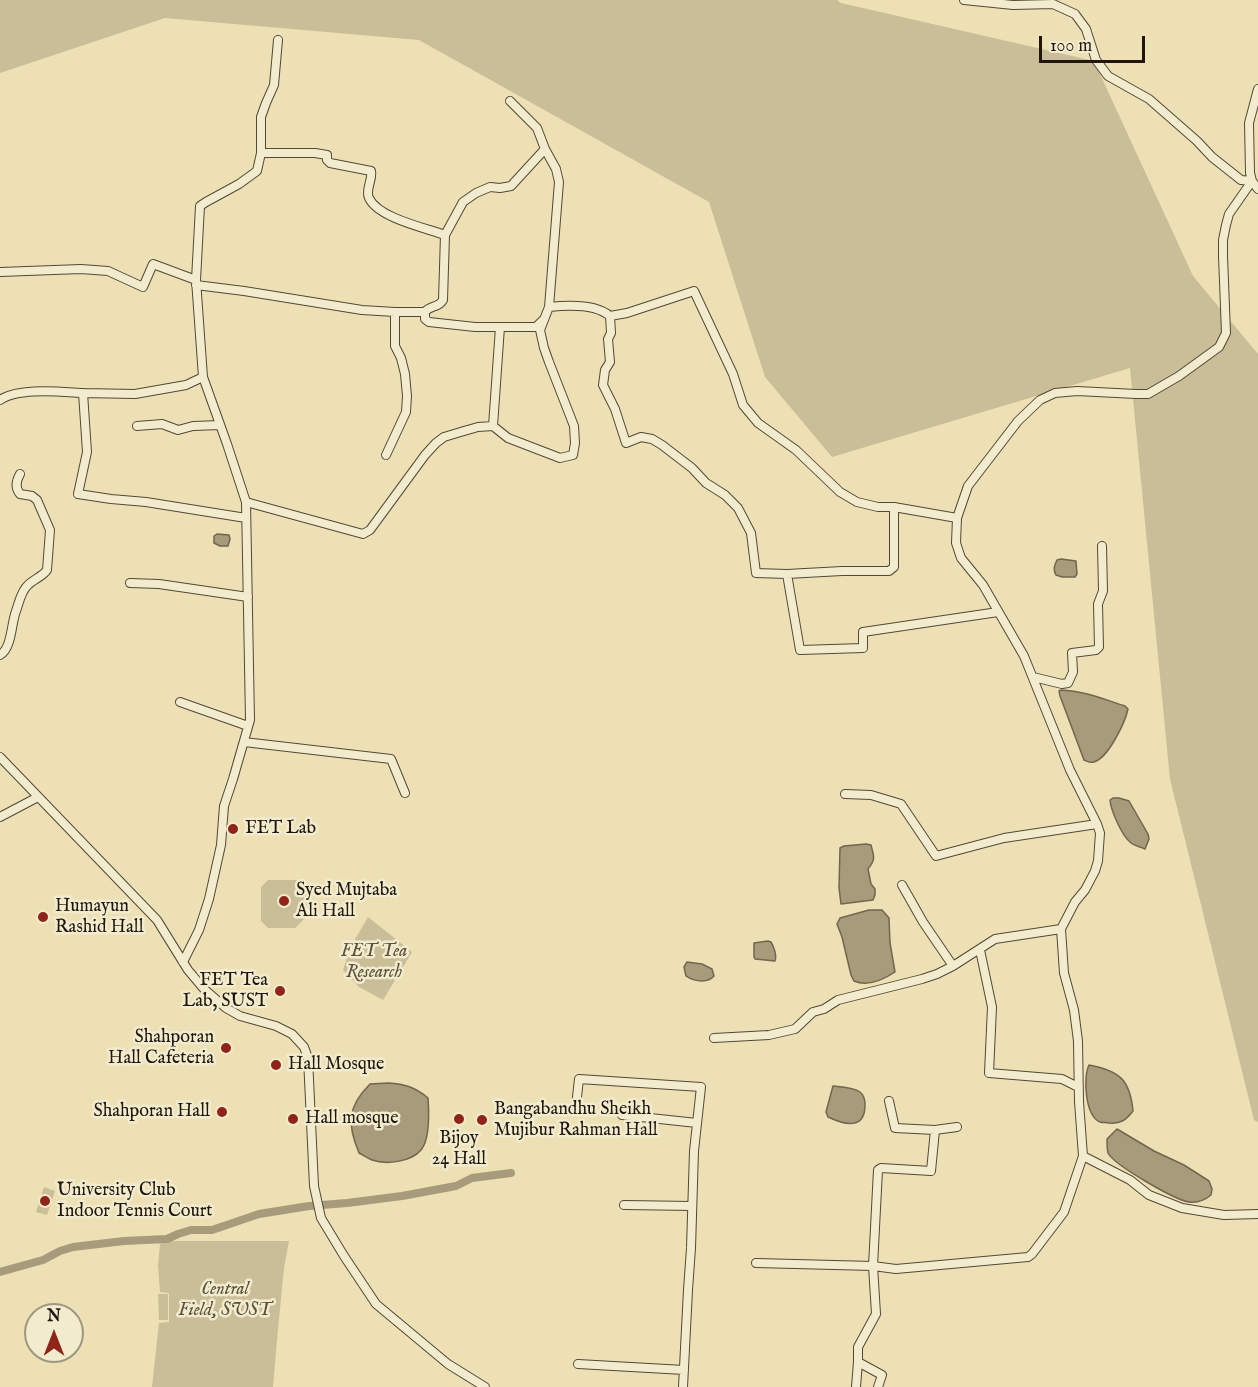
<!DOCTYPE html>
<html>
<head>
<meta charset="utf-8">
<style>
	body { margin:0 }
	#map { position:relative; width:1258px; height:1387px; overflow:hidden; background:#ece0b4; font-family:"IM FELL English",serif }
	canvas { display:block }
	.north { position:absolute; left:24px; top:1303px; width:60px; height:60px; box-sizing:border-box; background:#f3ebce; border:2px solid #9f9680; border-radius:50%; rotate:0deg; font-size:16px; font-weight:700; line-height:24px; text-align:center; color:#20160c }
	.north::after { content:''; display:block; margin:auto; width:21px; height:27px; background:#8f2418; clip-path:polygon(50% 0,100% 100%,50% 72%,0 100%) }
	.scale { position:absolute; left:1039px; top:36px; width:106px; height:27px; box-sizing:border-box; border:3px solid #20160c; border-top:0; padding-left:8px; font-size:18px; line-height:21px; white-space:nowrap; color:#20160c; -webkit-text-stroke:4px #f3ebce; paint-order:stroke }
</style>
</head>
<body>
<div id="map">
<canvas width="1258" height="1387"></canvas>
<div class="north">N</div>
<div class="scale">100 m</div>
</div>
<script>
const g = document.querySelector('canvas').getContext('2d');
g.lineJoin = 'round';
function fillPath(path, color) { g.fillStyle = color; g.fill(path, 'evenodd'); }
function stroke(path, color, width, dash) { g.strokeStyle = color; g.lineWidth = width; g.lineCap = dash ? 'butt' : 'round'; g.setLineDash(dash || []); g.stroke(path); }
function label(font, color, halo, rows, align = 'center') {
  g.font = font + ' "IM FELL English",serif'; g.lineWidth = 5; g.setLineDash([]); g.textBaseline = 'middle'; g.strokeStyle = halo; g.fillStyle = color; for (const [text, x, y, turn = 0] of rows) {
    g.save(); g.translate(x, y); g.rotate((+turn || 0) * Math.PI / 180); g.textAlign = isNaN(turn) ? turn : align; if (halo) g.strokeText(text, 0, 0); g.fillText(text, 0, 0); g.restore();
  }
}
fillPath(new Path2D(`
	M0,0H837L841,3L1094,61L1193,276L1258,354V1122L1254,1120L1170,779L1130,368L832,457L765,377L709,202L419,40L165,18L0,73Z
	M268,880H302L307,885V916L295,928H268L261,921V887Z
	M368,917L412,952L383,1000L359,987L343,970L350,948Z
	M44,1187L55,1191L47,1215L36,1212Z
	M169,1241H289L284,1268L278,1329L273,1387H152L159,1323L169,1322V1293L160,1292L158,1266L160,1244Z
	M158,1294H168V1320H159Z`), '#c9be97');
const water = new Path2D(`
	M217,534L229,535L230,539L228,546H220L214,543V536Z
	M1061,559L1076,561L1077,574L1075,577H1062L1056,575C1053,570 1054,566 1057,560Z
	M1061,690C1084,691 1103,699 1125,706L1128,709C1125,723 1108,758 1094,762C1089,763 1088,762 1084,760L1060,696L1059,691Z
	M1113,798H1119L1129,801L1148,834L1149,839L1145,849C1141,847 1135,846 1131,843C1122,836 1111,811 1110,800Z
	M866,844L871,845C874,857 876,859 868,869L871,884L875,889V895L873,900L841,904L839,888L840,848L844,846Z
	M869,910H882L889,918L890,943L895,972C883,980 868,987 854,981L851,975L842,937L837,924L840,918Z
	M768,941L771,942C774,947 777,956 775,961L755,959L754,957V943Z
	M687,962L702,964L712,969L714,976C707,984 693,981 686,976L684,967Z
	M1089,1065C1120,1071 1130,1080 1133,1111C1126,1120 1121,1124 1109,1123C1106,1122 1103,1123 1100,1122C1085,1116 1083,1077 1089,1065Z
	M388,1083C405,1084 415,1087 428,1098C429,1112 430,1139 421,1150C411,1162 386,1165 372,1160C367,1158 363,1155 359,1153C347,1124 347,1107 370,1084Z
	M833,1086C841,1087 853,1087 860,1092C864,1095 865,1100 865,1105C865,1130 845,1125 828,1117L826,1112Z
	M1117,1129L1154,1151L1184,1165L1209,1181L1212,1189L1211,1195C1205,1200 1197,1203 1189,1202C1175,1200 1114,1165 1108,1153C1107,1149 1107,1142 1107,1139Z`);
fillPath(water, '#a79b7b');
stroke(water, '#71664f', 1.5);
stroke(new Path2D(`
	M0,1272L43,1260L60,1251L73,1247L124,1241L167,1239L178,1234L191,1230H212L259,1214L309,1206L347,1203L402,1196L456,1186L472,1178L511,1173`), '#a79b7b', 8);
const minor = new Path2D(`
	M964,0L1013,5L1053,4L1075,14L1086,29L1096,60L1108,76L1149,99L1197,141L1212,157L1241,180L1252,181
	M1258,89L1249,123L1250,173L1252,181L1258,189
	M261,153V117L266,103L274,85L278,40
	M1252,181L1229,214L1226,225L1223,240V256L1226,333L1219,347L1179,376L1148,394H1136L1077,391L1055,393L1040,400L1018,421L968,486L957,518L956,543L961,558L983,585L1024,656L1070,770L1097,824L1100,833L1098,861L1095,871L1085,890L1075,902L1061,929L1064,973L1074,1010L1078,1041L1079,1102L1083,1156L1130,1180L1149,1195L1182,1208L1224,1215L1258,1214
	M0,272L81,269L108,271L143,287L153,264L196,280
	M196,285L244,291L362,310L395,312H425C430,305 439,308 443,300L445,235L463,202L476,193L490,187L500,188L511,186L545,149
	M549,307C567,305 596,304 610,316L627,313L694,291L733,374L743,405L758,423L796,450L840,492L857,502L878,507H894L957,518
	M425,312V319L429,322L475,327H536L543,320
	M610,316L611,333L608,339L610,362L605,370L603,385L615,409L626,443L641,437L652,439L662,445L692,468L706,483L725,495L738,508L751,533L756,573L787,574L800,650L863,648V632L998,612
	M83,393L135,394L186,385L203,377
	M0,400C18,387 62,392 83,393L87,452L78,494L111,499L146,502L246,518
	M137,426L162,424L178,430L193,426L220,425
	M493,426L500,327
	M386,455L406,412L407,396L405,374L401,358L395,346V312
	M246,502L363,534L370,530L425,455L436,443L444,437L464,431L478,427L493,426L508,438L560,458L573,455L575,443L574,426L549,362L544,348L540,330L549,307L559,182L556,169L545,149L537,128L510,101
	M787,574L842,571H889L894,567V507
	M130,583L159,584L248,597
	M0,655C12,648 11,624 16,611C19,603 21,591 28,585C34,579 42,577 47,570L50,530L37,500L32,496L20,494C15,488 16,481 20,474
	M1033,677L1062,684L1068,683L1073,672L1072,653L1096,650L1099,647L1098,604L1103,591L1102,546
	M180,702L248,726
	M244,742L391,759L405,793
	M0,757L157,920L188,970L204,989L226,1008L240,1016L276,1026L292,1034L304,1047L308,1058L314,1186L321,1218L344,1256L376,1304L448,1364L485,1387
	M845,794L871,795L901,804L936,856L1004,838L1097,824
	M0,817L38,797
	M902,885L923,922L953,966L995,939L1061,929
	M980,950L992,1007L989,1073L1062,1079L1078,1087
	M183,962L199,930L209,899L221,845L224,806L233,779L250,720L246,502L227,444L203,377L196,280L200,206L206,202L239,184L257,171L261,153H315L327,155V160L330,163L371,171C373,180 365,189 369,198C378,218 426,228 445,235
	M714,1038L769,1035L795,1029L813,1012L824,1009L838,1000L922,979L937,974L953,966
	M889,1101L895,1128L935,1130
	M576,1106L579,1079L701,1087L694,1151L691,1248L688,1290L683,1387
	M622,1115L697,1123
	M624,1205L692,1206
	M756,1263L873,1266L878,1170L881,1168L931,1171L935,1130L957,1127
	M578,1364L684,1370
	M856,1387L858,1362
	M878,1387L882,1375L858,1362V1347L876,1314L873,1266L896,1269L1028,1257L1032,1254L1064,1212L1083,1156`);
stroke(minor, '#534836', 10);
stroke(minor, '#f3ebce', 8);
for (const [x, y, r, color] of [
	[233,829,6,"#8f2418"],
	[284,901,6,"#8f2418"],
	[43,917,6,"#8f2418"],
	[280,991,6,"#8f2418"],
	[226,1048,6,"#8f2418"],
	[276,1065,6,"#8f2418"],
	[222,1112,6,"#8f2418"],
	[293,1119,6,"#8f2418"],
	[459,1119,6,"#8f2418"],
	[482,1120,6,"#8f2418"],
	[45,1201,6,"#8f2418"]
]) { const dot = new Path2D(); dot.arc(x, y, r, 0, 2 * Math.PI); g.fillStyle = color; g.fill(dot); stroke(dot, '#f3ebce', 2); }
label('18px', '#20160c', '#f3ebce', [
	["FET Lab",245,829],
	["Syed Mujtaba",296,891],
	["Ali Hall",296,912],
	["Humayun",55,907],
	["Rashid Hall",55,928],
	["FET Tea",268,981,"right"],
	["Lab, SUST",268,1002,"right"],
	["Shahporan",214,1038,"right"],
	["Hall Cafeteria",214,1059,"right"],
	["Hall Mosque",288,1065],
	["Bangabandhu Sheikh",494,1110],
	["Mujibur Rahman Hall",494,1131],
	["Shahporan Hall",210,1112,"right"],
	["Hall mosque",305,1119],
	["Bijoy",459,1139,"center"],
	["24 Hall",459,1160,"center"],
	["University Club",57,1191],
	["Indoor Tennis Court",57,1212]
], 'left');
label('italic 18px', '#5b513d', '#f3ebce', [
	["FET Tea",374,952],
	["Research",374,973],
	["Central",225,1290],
	["Field, SUST",225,1311]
]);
</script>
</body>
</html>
